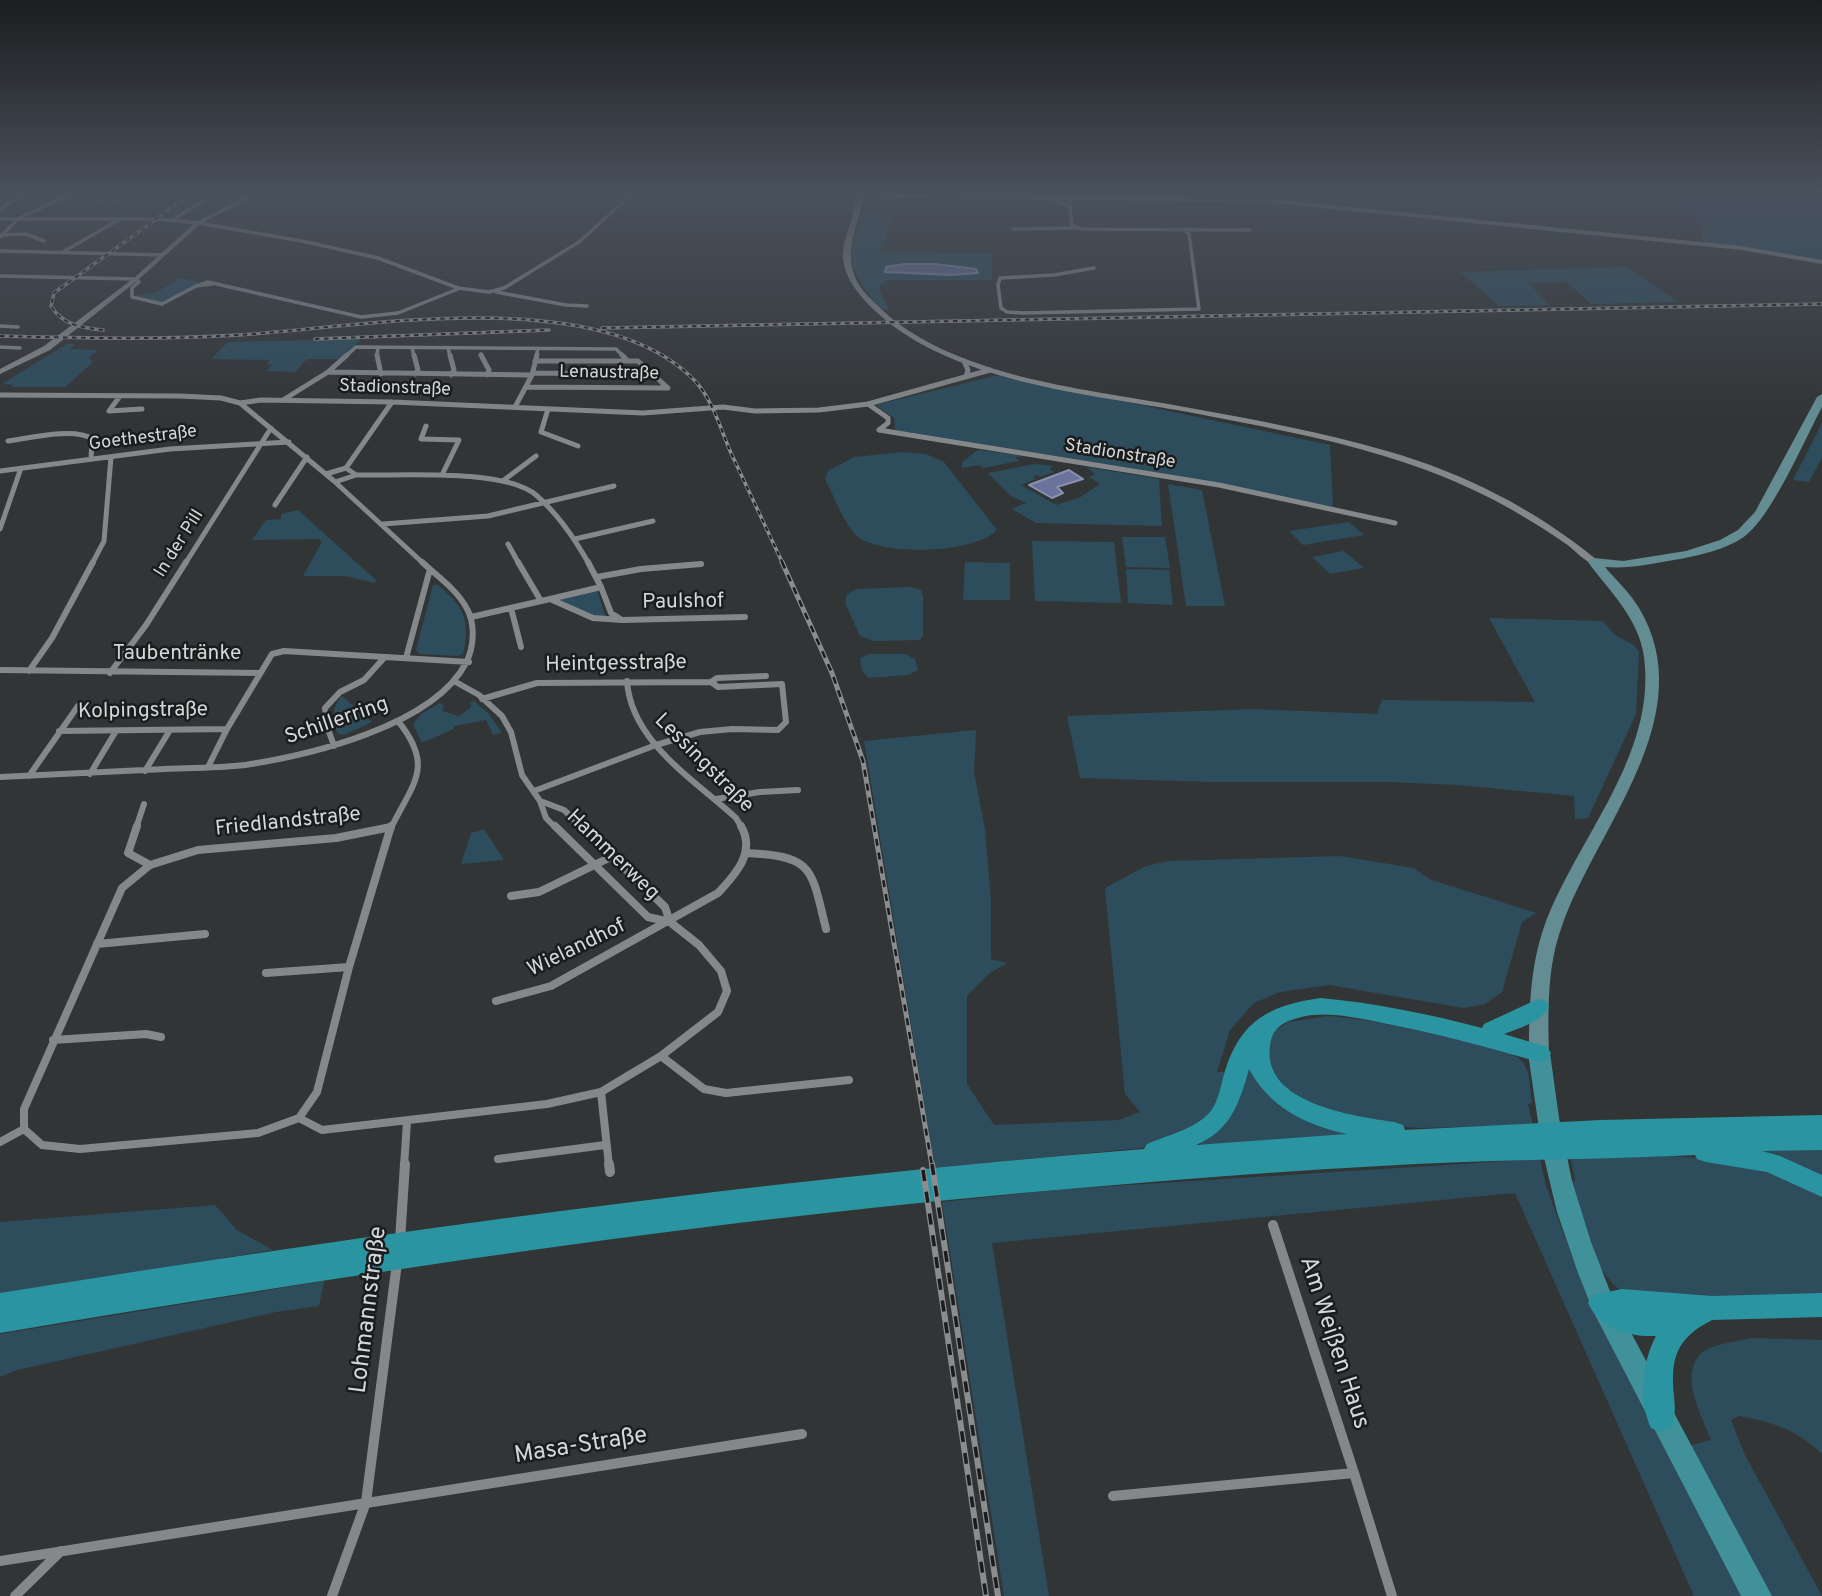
<!DOCTYPE html>
<html>
<head>
<meta charset="utf-8">
<style>
	body { margin:0 }
	canvas { display:block; background:#323536 }
</style>
</head>
<body>
<canvas width="1822" height="1596"></canvas>
<script>
const g = document.querySelector('canvas').getContext('2d');
g.lineJoin = 'round';
function fillPath(path, color) { g.fillStyle = color; g.fill(path, 'evenodd'); }
function stroke(path, color, width, dash) { g.strokeStyle = color; g.lineWidth = width; g.lineCap = dash ? 'butt' : 'round'; g.setLineDash(dash || []); g.stroke(path); }
function label(font, color, halo, rows, align = 'center') {
  g.font = font + ' Overpass,sans-serif'; g.lineWidth = 5; g.setLineDash([]); g.textBaseline = 'middle'; g.strokeStyle = halo; g.fillStyle = color; for (const [text, x, y, turn = 0] of rows) {
    g.save(); g.translate(x, y); g.rotate((+turn || 0) * Math.PI / 180); g.textAlign = isNaN(turn) ? turn : align; if (halo) g.strokeText(text, 0, 0); g.fillText(text, 0, 0); g.restore();
  }
}
fillPath(new Path2D(`
	M100,193H177L169,201L88,203Z
	M1667,193H1822V260L1703,242L1700,223Z
	M866,213L892,214L881,252L992,254V280H886L878,288L889,309L881,310C851,272 841,257 866,213Z
	M1627,267L1678,302L1591,304L1567,282L1528,283L1550,305L1499,306L1461,272Z
	M181,278L200,282L162,303L134,296L157,292Z
	M361,339L341,359H307L295,372L267,371L272,365L267,364L270,360L211,359L228,342Z
	M67,344H75L71,349L98,350L89,358L93,362L65,387H12L13,385L2,384Z
	M999,375L1330,445L1333,507L1159,473L895,430L894,418L876,405Z
	M1822,423V458L1809,482L1793,480Z
	M978,450L1024,456L1015,457L1019,461L983,468L979,465L962,468V462Z
	M903,452L926,454L944,462L997,530C977,553 882,557 857,536C846,527 833,494 825,479L828,471L854,457Z
	M1034,464L1053,466L1050,469L1054,472L1040,477L1036,475L1033,477L1036,479L1021,485L1056,505L1079,498L1100,484L1089,477L1095,474L1086,467L1159,479L1162,526L1036,523L1012,509L1026,503L1011,496L988,473Z
	M1168,484L1202,490L1225,606H1186Z
	M298,510L376,580L375,583L345,576H303L322,542L318,539L252,540L266,520L281,519V514Z
	M1349,522L1364,535L1303,545L1289,531Z
	M1122,537H1165L1170,568L1126,567Z
	M1032,541L1114,542L1121,603L1035,601Z
	M1344,551L1364,568L1330,574L1312,557Z
	M965,562L1010,563V600H963Z
	M1126,569L1169,570L1173,605L1128,603Z
	M433,585H438C464,607 471,620 463,654L458,656L419,654L416,650Z
	M911,587L921,590L923,596V636L920,640L874,641L860,636L845,603L847,594L857,589Z
	M597,590L606,618L591,615L557,600Z
	M1489,618L1603,621L1615,635L1634,645L1639,652L1636,714L1588,818L1575,819L1574,796L1458,785L1390,782H1212L1080,778L1067,716L1253,709L1377,714L1382,700L1535,702Z
	M869,654H905L915,659L918,670L908,675L869,678L862,671L860,658Z
	M342,696L372,722L344,735L337,733C333,720 331,707 342,696Z
	M474,701L489,714L502,733L493,735L486,720L454,726V729L422,743L413,724L421,714L440,703L444,705L442,711L459,716L471,707L470,702Z
	M976,730L974,772L985,830L991,900V959L1007,963L990,973L967,996V1084L994,1125L1119,1120L1140,1112L1125,1094L1105,888L1146,866L1169,861L1340,856L1414,868L1429,879L1536,913L1522,922L1502,992L1485,1004L1464,1008L1329,985L1280,992L1254,1003L1230,1030L1217,1072H1231L1210,1118L1174,1141L1141,1148L935,1168L864,741Z
	M484,829L504,860L461,864L471,833Z
	M1329,1016C1364,1019 1501,1037 1522,1061C1531,1072 1530,1090 1532,1103L1528,1104L1533,1125L1421,1128L1378,1125L1316,1111L1275,1079L1267,1054L1269,1041L1276,1030L1288,1022Z
	M1249,1048L1259,1074L1361,1136L1201,1146L1199,1141Z
	M1822,1148V1182L1745,1149Z
	M1670,1156L1740,1161L1822,1192V1296L1727,1300L1625,1294C1590,1269 1582,1221 1571,1182L1575,1181L1571,1158Z
	M1540,1159L1546,1186L1590,1305L1741,1596H1694L1515,1193L992,1243L1049,1596H1004L942,1202L1066,1189Z
	M215,1205L237,1230L273,1250L0,1294V1222Z
	M324,1281L319,1306L276,1312L17,1370L0,1377V1334Z
	M1750,1338L1822,1340V1454C1799,1431 1771,1421 1739,1416L1731,1420L1745,1455L1822,1596H1770L1689,1446L1711,1440C1702,1415 1677,1374 1703,1352C1713,1344 1737,1342 1750,1338Z`), '#2d4c5c');
const water = new Path2D(`
	M904,264H935L976,269L978,273L951,275L885,272L886,267Z
	M1069,470L1083,479L1057,487L1063,493L1052,498L1029,485Z`);
fillPath(water, '#6b739d');
stroke(water, '#8a91ae', 2);
stroke(new Path2D(`
	M883,193L892,195
	M842,194L850,193
	M1069,197L1072,225L1082,229L1250,230
	M1047,198L1069,206
	M0,210L23,193
	M0,219H157L198,223L302,241L378,258L458,288L489,292L504,288L579,242L633,193
	M173,220L215,193
	M1013,229L1076,228
	M3,235L26,234L44,241
	M0,237L19,218L74,193
	M0,251L163,255
	M63,252L120,219
	M1094,268L1054,275L1000,278L998,285L1001,308L1007,312L1023,313L1199,309L1189,234L1185,231
	M0,276L136,279L139,282L132,288V297L162,304L196,286
	M212,284L196,286L208,282L361,317L398,313L458,289
	M496,292L566,305L587,306
	M0,326L18,327
	M0,347L20,348
	M412,348L414,356
	M448,348L450,356
	M481,354L482,356
	M346,356L356,347L616,349L623,356
	M377,356L378,347
	M536,356L538,349`), '#84888a', 3.5);
stroke(new Path2D(`
	M377,355L381,374
	M414,355L418,370L415,374
	M450,355L454,370L451,375
	M481,355L489,370L487,375
	M622,355L628,361
	M964,361L968,370L966,377
	M328,372L532,375
	M533,373L652,374
	M527,387L668,388L638,361H535
	M0,395L180,396L221,398L240,403L334,481L424,564
	M120,396L109,411L142,409
	M283,400L328,372L347,355
	M240,403L261,400L392,402L643,413L723,407L755,411L819,410L868,404L990,370
	M868,404L888,418V423L879,430
	M515,407L532,375L537,355
	M548,409L541,432L578,446
	M426,426L421,439L459,440L442,475
	M879,430L1219,485L1395,523
	M8,441C29,438 75,427 92,439L91,459
	M346,468L392,402
	M0,471L170,449L289,442
	M326,474L346,468L356,475L335,482
	M356,475C399,476 504,468 536,495C558,514 575,539 589,564
	M504,480L536,456
	M275,505L307,457
	M383,524L488,516L614,486
	M0,529L21,468
	M575,539L653,521
	M508,544L519,564
	M92,564L104,541L111,457
	M185,564L271,428`), '#84888a', 5);
stroke(new Path2D(`
	M518,562L541,601
	M588,562L601,587
	M597,577L641,569L701,564
	M601,587L611,613L622,620L593,618L550,599Z
	M511,608L521,647
	M471,617L550,599
	M622,620L745,617
	M406,658L430,569
	M0,670L260,673
	M29,671L52,638L93,562
	M110,673L146,625L186,562
	M454,681L479,695L502,716L511,732L522,775L540,801L546,818L556,828
	M627,681C631,742 695,780 736,818L742,828
	M482,699L537,683L711,682L717,678L766,676
	M59,731L227,729
	M334,746L327,726L325,708L340,692L364,680L384,658
	M208,767L227,729L272,654L284,651L469,662
	M145,771L170,730
	M90,774L116,731
	M29,776L78,706
	M0,777C55,774 110,772 165,769C191,768 219,768 245,765C310,755 433,726 466,663C474,647 476,624 466,607C456,589 437,576 422,562
	M534,791L656,745L700,732L732,729L778,730L786,722L782,684L718,687L711,682
	M716,799L760,792L798,790
	M543,802L564,810L583,828
	M136,828L144,804
	M385,828L391,827
	M391,828C413,783 435,767 398,721`), '#84888a', 6);
stroke(new Path2D(`
	M137,826L128,853L150,865
	M581,826L665,907L670,922
	M746,853C814,856 811,868 826,929
	M511,896L539,892L613,856
	M97,944L205,934
	M266,973L349,967
	M496,1001L551,986L718,893C736,874 756,852 741,826
	M53,1040L146,1034L161,1037
	M661,1056L704,1089L726,1093L849,1080
	M601,1092L609,1166
	M299,1118L317,1092L349,967L391,826
	M24,1129L42,1145L80,1149L258,1133L299,1118L322,1130L547,1104L601,1092L661,1056L718,1012L727,991L721,971L699,945L670,922L648,917L555,826
	M24,1129V1109L122,888L150,865L198,850L336,838L391,827
	M0,1142L24,1129
	M498,1159L605,1145
	M404,1166L407,1122`), '#84888a', 8);
stroke(new Path2D(`
	M609,1164L610,1172
	M1273,1225L1354,1473
	M400,1240L405,1164
	M1113,1496L1354,1473L1392,1596
	M0,1561L802,1434
	M15,1596L61,1551
	M332,1596L366,1502L397,1263`), '#84888a', 10);
fillPath(new Path2D(`
	M252,193H260L200,224L138,280L50,350L0,374V369L44,346L134,278L196,222Z
	M727,193L1272,199L1741,246L1822,260V264L1741,250L1272,203L865,197L864,198C861,205 860,212 858,219C851,243 846,262 859,285C864,293 870,298 877,305C951,379 1091,389 1190,408C1256,420 1322,432 1387,451C1464,473 1535,509 1597,560V564L1594,565C1585,561 1577,553 1569,546C1556,537 1543,528 1529,520C1484,492 1435,471 1384,456C1320,436 1253,425 1188,412C1088,394 946,382 871,307C857,293 845,278 843,258C842,245 847,234 851,222C853,213 854,205 859,197L730,195Z`), '#84888a');
fillPath(new Path2D(`
	M1822,394V407C1805,439 1772,516 1745,536C1726,550 1697,556 1674,560C1651,564 1628,569 1605,567C1616,580 1630,593 1639,608C1703,715 1597,827 1562,926C1547,966 1548,1011 1549,1053L1546,1058L1539,1060L1532,1058L1529,1053C1529,1011 1530,967 1544,927C1576,839 1657,756 1644,657C1639,618 1609,591 1588,562L1594,558L1623,561L1686,551L1720,540L1738,530L1755,512L1817,397Z`), '#638c93');
fillPath(new Path2D(`
	M1539,1045L1547,1047L1550,1053L1559,1118L1572,1181L1591,1242L1613,1299L1772,1596H1741L1593,1311L1578,1273L1557,1212L1542,1149L1528,1053L1531,1047Z`), '#41919b');
fillPath(new Path2D(`
	M1321,998C1375,1003 1429,1014 1482,1028L1484,1024L1538,999L1546,1001L1549,1007C1541,1022 1520,1028 1504,1034L1547,1047L1551,1053L1547,1059L1539,1062C1487,1047 1436,1033 1383,1023C1356,1018 1325,1010 1298,1018C1282,1022 1272,1029 1270,1046C1262,1104 1354,1116 1394,1122L1403,1125L1405,1130L1601,1120L1822,1115V1150L1762,1151L1780,1156L1822,1175V1197L1767,1172L1706,1162L1697,1159L1695,1155C1618,1159 1541,1159 1464,1162C1335,1167 1207,1177 1079,1188C717,1218 358,1273 0,1333V1293C380,1232 761,1180 1144,1149L1147,1144C1168,1135 1195,1129 1210,1112C1219,1101 1221,1084 1225,1071C1241,1020 1270,1005 1321,998ZM1249,1069C1270,1108 1306,1125 1347,1134L1196,1145C1231,1130 1239,1104 1249,1069Z
	M1622,1289L1712,1296L1822,1293V1317L1712,1320C1677,1338 1670,1357 1674,1396C1675,1408 1676,1416 1671,1428L1661,1432L1651,1428C1638,1400 1642,1362 1656,1336C1629,1337 1600,1329 1588,1303L1592,1295Z`), '#2b94a1');
const railFar2 = new Path2D(`
	M602,328L1822,304
	M103,330C83,328 62,325 51,306L54,293L192,193
	M0,336C80,338 159,340 239,335C363,327 602,282 696,382C713,401 721,430 731,453C748,490 766,527 783,564
	M315,339L549,330`);
const railFar1 = new Path2D(`
	M782,562L832,673L863,761L932,1166`);
const rail = new Path2D(`
	M932,1164L998,1596
	M923,1170L986,1596`);
stroke(railFar2, '#8a8c8d', 3.5);
stroke(railFar1, '#8a8c8d', 5);
stroke(rail, '#8a8c8d', 6);
stroke(railFar2, '#1b1c1d', 2, [4.5]);
stroke(railFar1, '#1b1c1d', 2.5, [7]);
stroke(rail, '#1b1c1d', 3.5, [11]);
const sky = g.createLinearGradient(0, 0, 0, 417);
sky.addColorStop(0, '#1c1d1e');
sky.addColorStop(0.46, '#49515d');
sky.addColorStop(1, '#49515d00');
g.fillStyle = sky;
g.fillRect(0, 0, 1822, 417);
label('18px', '#d4d6d7', '#1b1c1d', [
	["Lenaustraße",609,374,1],
	["Stadionstraße",395,389,2],
	["Goethestraße",143,439,-7],
	["Stadionstraße",1120,455,9],
	["In der Pill",180,544,-58]
]);
label('21px', '#d4d6d7', '#1b1c1d', [
	["Paulshof",683,603,-1],
	["Taubentränke",177,655],
	["Heintgesstraße",616,665,-1],
	["Kolpingstraße",143,712,-1],
	["Schillerring",337,722,-19],
	["Lessingstraße",703,764,45],
	["Friedlandstraße",288,823,-6],
	["Hammerweg",612,856,44],
	["Wielandhof",577,949,-26]
]);
label('24px', '#d4d6d7', '#1b1c1d', [
	["Lohmannstraße",370,1310,-83],
	["Am Weißen Haus",1333,1343,72],
	["Masa-Straße",581,1447,-9]
]);
</script>
</body>
</html>
